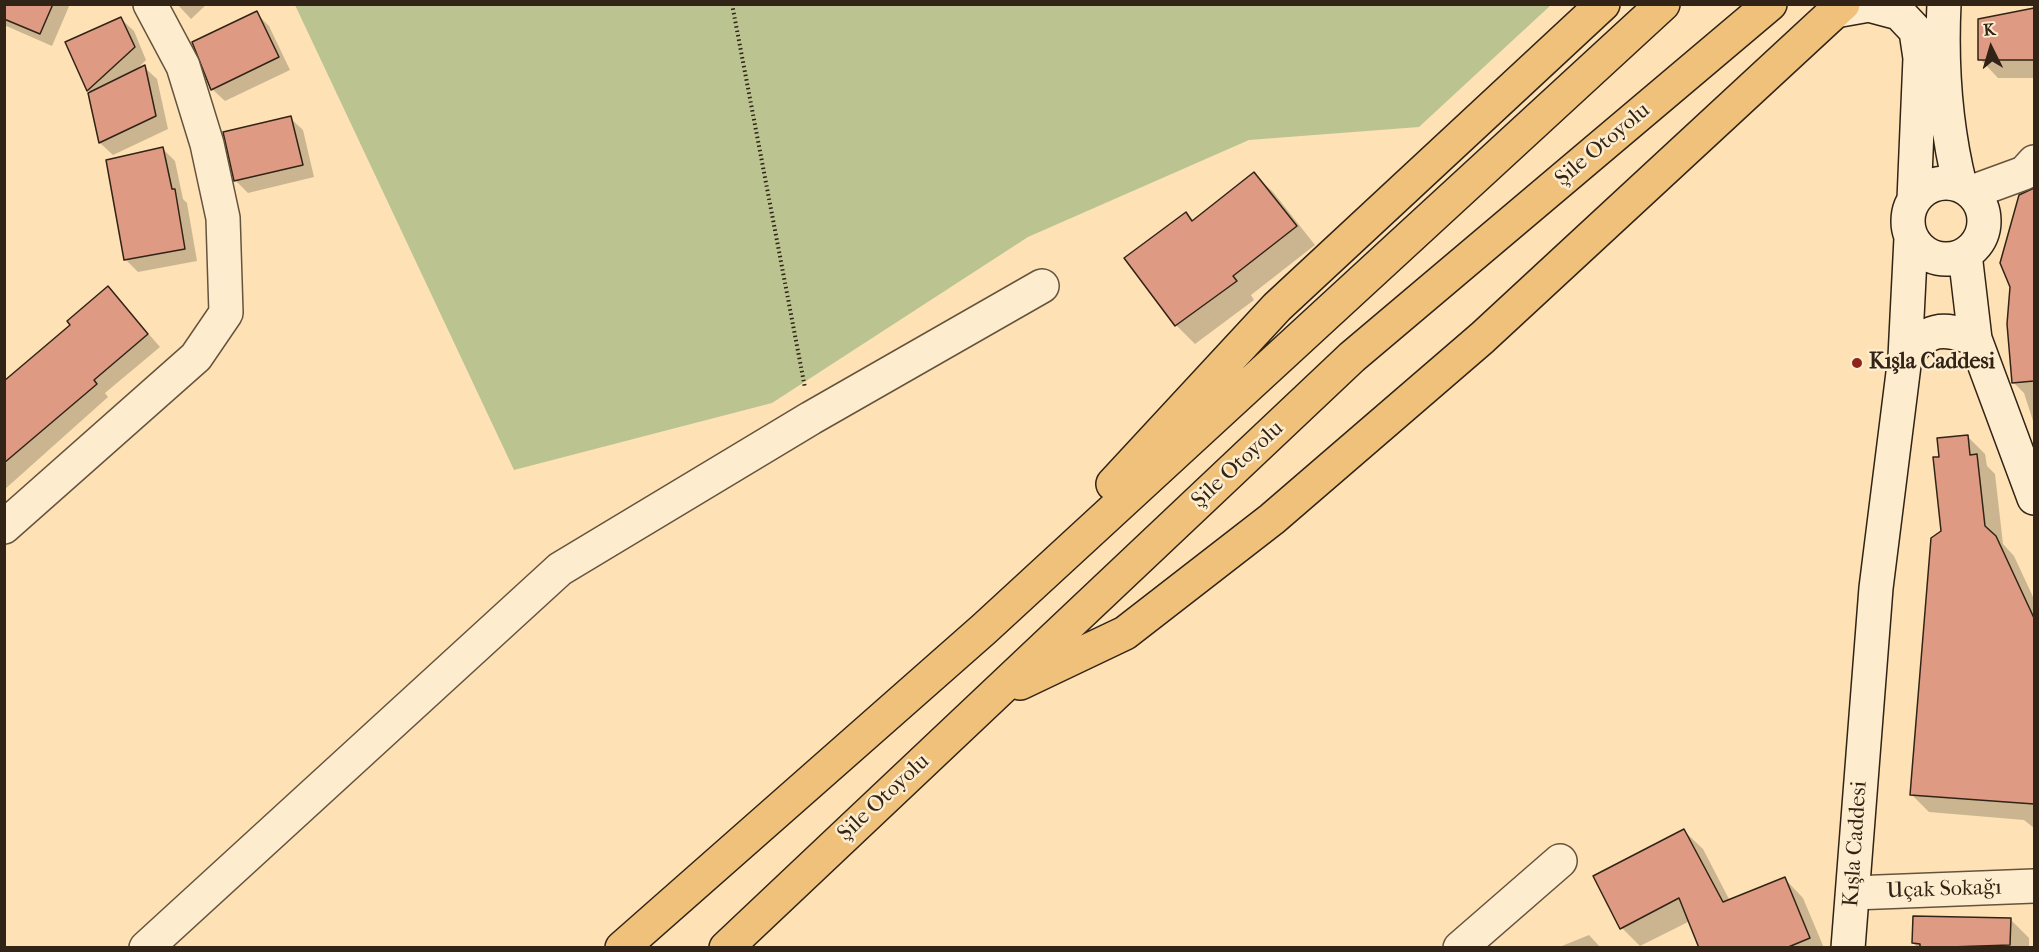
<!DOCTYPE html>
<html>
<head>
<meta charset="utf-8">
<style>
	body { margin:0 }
	#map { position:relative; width:2039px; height:952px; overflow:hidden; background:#fee2b5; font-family:"IM FELL French Canon",serif }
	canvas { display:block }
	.frame { position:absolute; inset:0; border:6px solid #312416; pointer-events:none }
	.north { position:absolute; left:1961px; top:18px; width:60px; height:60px; -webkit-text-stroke:4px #feeccf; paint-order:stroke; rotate:355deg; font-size:16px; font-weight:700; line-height:24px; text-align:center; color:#312416 }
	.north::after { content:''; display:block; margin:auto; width:21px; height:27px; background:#312416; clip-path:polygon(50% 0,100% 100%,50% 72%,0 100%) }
</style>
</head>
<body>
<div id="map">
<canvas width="2039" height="952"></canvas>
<div class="frame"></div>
<div class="north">K</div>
</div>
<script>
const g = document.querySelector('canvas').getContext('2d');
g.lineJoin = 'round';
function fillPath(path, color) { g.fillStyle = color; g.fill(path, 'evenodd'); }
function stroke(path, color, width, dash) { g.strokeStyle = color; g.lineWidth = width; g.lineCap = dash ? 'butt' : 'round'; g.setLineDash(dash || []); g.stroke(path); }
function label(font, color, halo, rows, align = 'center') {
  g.font = font + ' "IM FELL French Canon",serif'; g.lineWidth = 5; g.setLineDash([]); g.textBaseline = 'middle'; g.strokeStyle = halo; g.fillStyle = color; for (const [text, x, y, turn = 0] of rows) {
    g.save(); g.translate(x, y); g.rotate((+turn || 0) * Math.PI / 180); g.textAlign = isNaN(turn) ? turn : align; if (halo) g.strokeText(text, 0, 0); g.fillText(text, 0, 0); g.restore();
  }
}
fillPath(new Path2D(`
	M295,5H1551L1419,127L1249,140L1028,237L772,403L514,470Z`), '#bbc491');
fillPath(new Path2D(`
	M4,4H70L52,46L4,25Z
	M177,4H207L191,19Z
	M2034,10V78H1998L1980,59V21Z
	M256,13L269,26L290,70L225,101L212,89Z
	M121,19L134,31L146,60L135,71L144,67L157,79L168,129L113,155L100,143L91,93L88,90Z
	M290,118L303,130L314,177L248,193L236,181L225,133Z
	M162,148L175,161L183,199L187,203L197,261L138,272L125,259Z
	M1254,174L1273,192L1315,245L1251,295L1254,300L1195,344L1176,325L1126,258L1186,214L1193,222Z
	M2034,204V424L2024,393L2014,383L2016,212Z
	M120,301L160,347L105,393L108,397L4,490V386Z
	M1967,436L1985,454L1987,466L1995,474L2003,544L2014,556L2034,599V828L2024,820L1929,812L1911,794L1942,532L1940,458Z
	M1684,831L1703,849L1730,901L1785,879L1803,898L1824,948H1701L1690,921L1640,946L1622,928Z
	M2010,919L2029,938V948H1918L1913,943Z
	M1589,935L1601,948H1557Z`), '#0003');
const building = new Path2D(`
	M4,4H53L40,34L4,19Z
	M2034,8V60H1978V19Z
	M257,11L279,57L211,90L192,42Z
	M121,17L135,47L87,91L65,42Z
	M145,65L156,116L99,143L88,93Z
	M291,116L303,165L234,181L223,132Z
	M163,147L172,189H175L185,249L124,260L106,160Z
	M1254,172L1297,226L1233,276L1237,281L1175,326L1124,258L1186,212L1192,221Z
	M2034,188V381L2012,383L2007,324L2010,287L2000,263L2019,195Z
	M108,286L148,334L94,380L97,384L4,463V381L70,325L67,321Z
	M1968,435L1970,455L1977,454L1985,526L1996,536L2034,618V804L1910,795L1931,538L1941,531L1933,457H1939L1937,438Z
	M1684,829L1723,902L1785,877L1810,938L1786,948H1699L1679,898L1620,929L1593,876Z
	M1913,916L2011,918L2010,945L1920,948V944L1912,943Z`);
fillPath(building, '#de9a83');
stroke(building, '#312416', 1.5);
const street = new Path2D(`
	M1972,192L2024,173L2034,162
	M4,527L196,357L226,313L223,218L207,144L183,66L150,4
	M1853,893L2034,886
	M146,948L560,569L811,418L1042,286
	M1460,948L1560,861`);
const secondary = new Path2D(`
	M1944,4C1941,66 1945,125 1960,185
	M1835,11L1869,5L1899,13L1916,31L1920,58L1914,200
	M1908 221a38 38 0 1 1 76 0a38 38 0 1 1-76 0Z
	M1965,254L1975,339L2034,498
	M1905,357C1927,328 1942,326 1975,339
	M1848,948L1876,588L1905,357L1911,238`);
const highway = new Path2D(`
	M1113,484L1277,307L1603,4
	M1020,683L1125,633L1272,519L1482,338L1843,4
	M622,948L984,629L1663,4
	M726,948L1352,357L1770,4`);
stroke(street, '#64543e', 36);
stroke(secondary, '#312416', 36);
stroke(highway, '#312416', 36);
stroke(new Path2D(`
	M732,4L805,388`), '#312416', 4, [1.5, 3]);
stroke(street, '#feeccf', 33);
stroke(secondary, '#feeccf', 33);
stroke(highway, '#efc17a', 33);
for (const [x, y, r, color] of [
	[1857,363,6,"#8f2418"]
]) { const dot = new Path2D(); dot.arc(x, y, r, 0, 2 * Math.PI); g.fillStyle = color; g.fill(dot); stroke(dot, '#feeccf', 2); }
label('22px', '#312416', '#feeccf', [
	["Şile Otoyolu",1603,145,-40],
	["Şile Otoyolu",1238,465,-43],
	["Şile Otoyolu",884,798,-43],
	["Kışla Caddesi",1856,844,-86],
	["Uçak Sokağı",1944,890,-2]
]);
label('bold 22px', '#312416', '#feeccf', [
	["Kışla Caddesi",1869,363]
], 'left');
</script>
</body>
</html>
